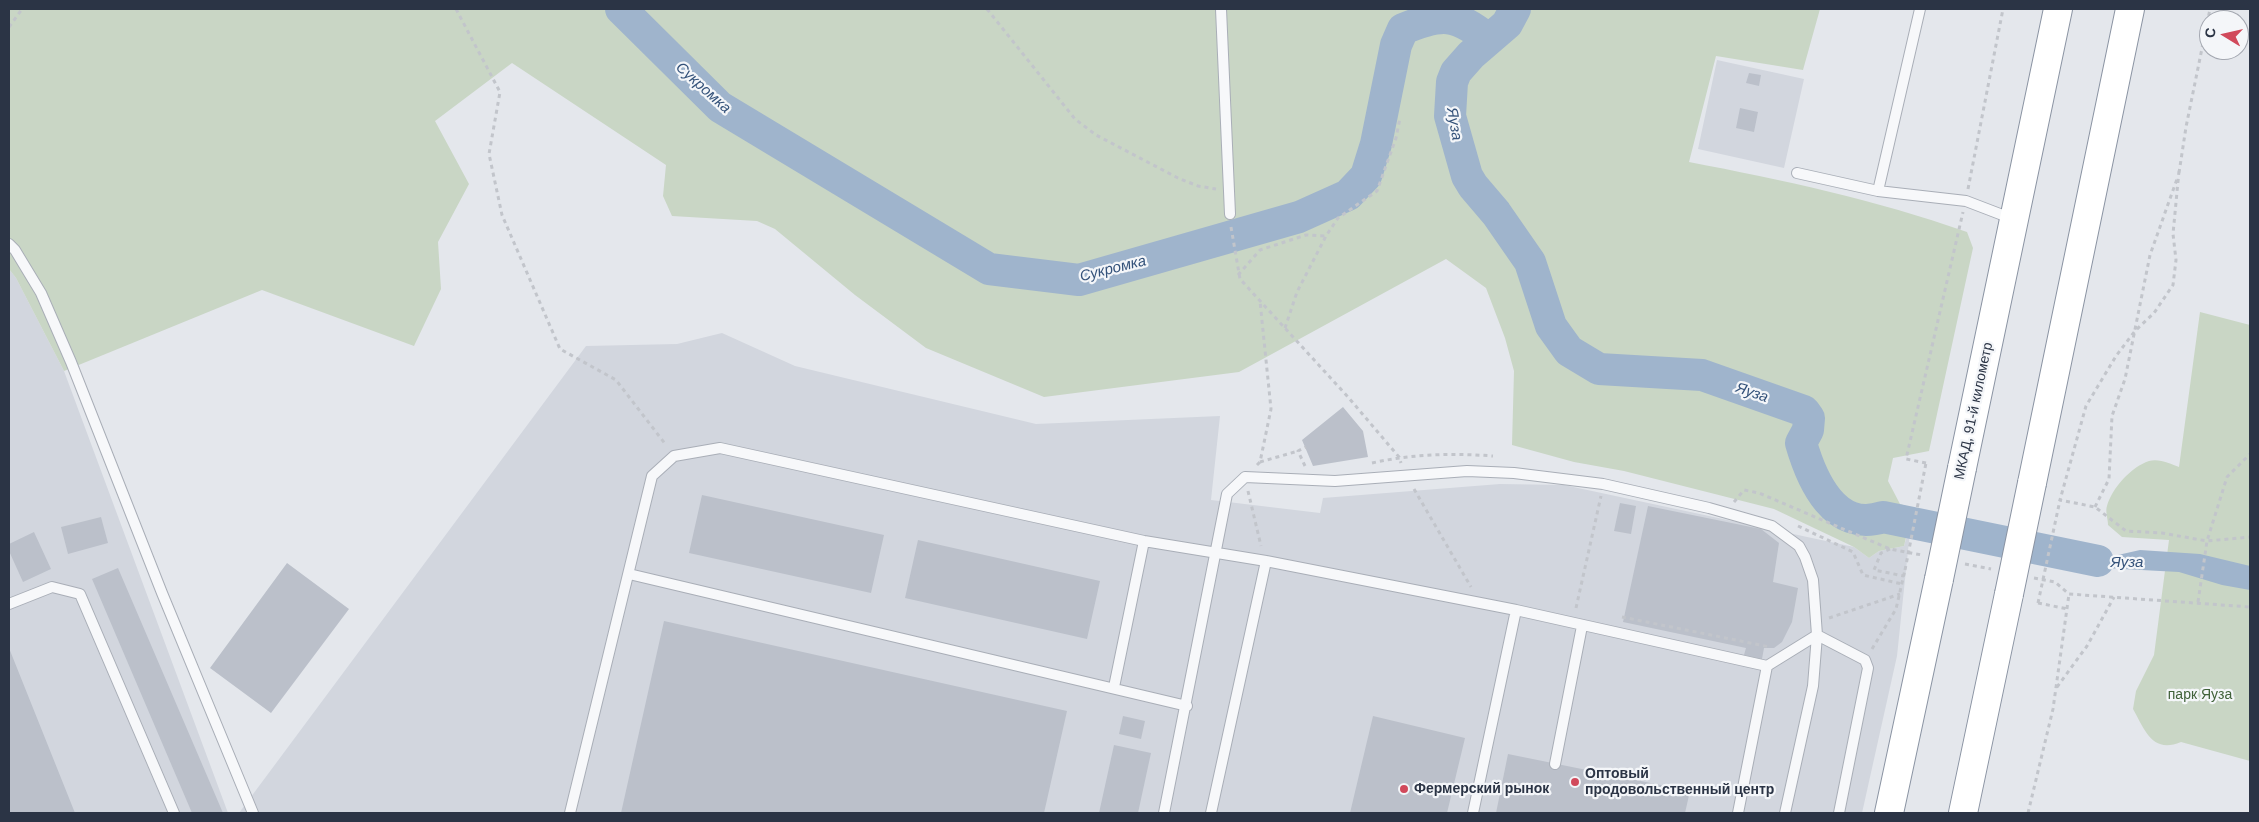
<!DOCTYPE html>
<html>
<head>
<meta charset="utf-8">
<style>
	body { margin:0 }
	#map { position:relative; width:2259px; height:822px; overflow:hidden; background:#e4e7ec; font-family:Arial,sans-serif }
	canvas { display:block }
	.frame { position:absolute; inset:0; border:10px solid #2b3445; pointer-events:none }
	.north { position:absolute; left:2199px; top:10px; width:50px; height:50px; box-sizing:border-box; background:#f4f6f9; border:1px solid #a4a8b1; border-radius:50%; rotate:279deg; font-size:14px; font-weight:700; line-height:20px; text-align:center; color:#2b3445 }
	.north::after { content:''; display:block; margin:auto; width:18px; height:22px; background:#d1495b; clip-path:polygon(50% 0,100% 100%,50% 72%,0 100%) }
</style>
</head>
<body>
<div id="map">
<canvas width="2259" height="822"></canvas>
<div class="frame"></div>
<div class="north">С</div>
</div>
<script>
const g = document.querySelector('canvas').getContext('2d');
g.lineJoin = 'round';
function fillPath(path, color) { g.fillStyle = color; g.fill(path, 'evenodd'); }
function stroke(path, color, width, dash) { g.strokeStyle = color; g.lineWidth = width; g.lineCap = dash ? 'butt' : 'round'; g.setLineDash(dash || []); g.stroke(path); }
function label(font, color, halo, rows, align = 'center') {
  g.font = font + ' Arial,sans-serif'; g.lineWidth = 4.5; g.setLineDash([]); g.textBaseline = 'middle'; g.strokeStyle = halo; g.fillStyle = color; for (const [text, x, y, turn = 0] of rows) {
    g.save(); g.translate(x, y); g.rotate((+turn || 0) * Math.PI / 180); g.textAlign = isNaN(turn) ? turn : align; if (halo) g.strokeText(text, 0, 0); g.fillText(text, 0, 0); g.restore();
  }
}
fillPath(new Path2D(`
	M1717,60L1804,79L1784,168L1698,149Z
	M9,269L16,278L64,371L228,813H9Z
	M722,333L795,366L1036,424L1220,416L1211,500L1320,513L1323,498L1500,484L1564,485L1854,547L1869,558L1879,551L1904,546L1911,522L1897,656L1862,813H239L586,346L677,344Z`), '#d2d6de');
fillPath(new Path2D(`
	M9,9H1820L1803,70L1716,56L1689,162C1783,180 1876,200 1967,232L1973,248L1929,451L1893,458L1888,481L1900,504L1913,508L1904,546L1879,551L1869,558L1854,547L1774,509L1624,471L1574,462L1512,445L1514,371L1505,338L1486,288L1446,259L1239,372L1044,397L926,348L855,295L775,229L757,221L672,216L663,196L666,165L512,63L435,121L469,184L438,242L441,289L414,346L262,290L64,371L16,278L9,269Z
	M2200,312L2250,325V761L2181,742C2152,754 2145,730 2133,709L2136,691L2154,655L2169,540L2122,537L2108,525C2108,519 2105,511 2107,506C2112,488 2131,467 2149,461C2159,458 2171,464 2179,467Z`), '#c9d6c5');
fillPath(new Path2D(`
	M2058,540L2071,548L2086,547L2109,557L2140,550L2200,554L2250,566V590L2222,585L2179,572L2085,567L2073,561L2053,558Z`), '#9fb4cc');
stroke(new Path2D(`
	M621,9L720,107L989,269L1079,280L1299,217L1348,195L1366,176L1376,144L1396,45L1403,29C1442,13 1455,13 1488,39
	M1515,9L1507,24L1471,55L1456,72L1452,82L1450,116L1467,176L1473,186L1496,213L1530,262L1551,326L1569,351L1599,369L1702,375L1804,411L1809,418L1808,430L1801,443C1812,481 1835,533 1883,517L2098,561`), '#9fb4cc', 32);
fillPath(new Path2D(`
	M1749,73L1761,75L1759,86L1746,83Z
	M1740,108L1758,112L1754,132L1736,128Z
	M1343,407L1363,431L1368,457L1313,466L1302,440Z
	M702,495L884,535L871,593L689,553Z
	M1620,503L1636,506L1631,534L1614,531Z
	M1648,506L1761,529L1779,543L1773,582L1798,588L1792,622L1782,642L1774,648H1764L1762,659L1744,655L1746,648L1623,622Z
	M101,517L108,543L68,554L61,527Z
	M34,532L51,569L23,582L9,551V544Z
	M918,540L1100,581L1087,639L905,598Z
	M287,563L349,609L271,713L210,668Z
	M118,568L223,813H192L92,579Z
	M664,621L1067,711L1044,813H621Z
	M9,648L75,813H9Z
	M1123,716L1145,721L1141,739L1119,734Z
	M1373,716L1465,738L1447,813H1350Z
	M1114,745L1151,753L1138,813H1099Z
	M1508,754L1690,791L1685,813H1496Z`), '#bbc0ca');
const lane = new Path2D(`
	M1221,9L1230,214
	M1797,173L1878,191L1966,201L2013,219
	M1878,191L1920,9
	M9,244L15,250L41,293L71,362L162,593L253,813
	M629,574L1187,706
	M9,604L52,587L80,594L174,813
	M1817,635L1865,660L1868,668L1839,813
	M1114,687L1144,541
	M1555,764L1582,626
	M570,813L652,476L674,456L720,448L1144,541L1266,561L1516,610L1767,666
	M1164,813L1227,494L1245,477L1335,481L1467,471L1514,473L1603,484L1709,508L1772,526L1799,546L1805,557L1813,580L1817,635L1813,686L1785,813
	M1211,813L1266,561
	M1473,813L1516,610
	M1738,813L1767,666L1817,635`);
const highway = new Path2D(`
	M1962,468L2058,9
	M2032,483L2130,9
	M1889,813L1939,579
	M1963,813L2009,594`);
stroke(lane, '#a9aeb7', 12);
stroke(highway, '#8b94a3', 30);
stroke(new Path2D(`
	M456,9L500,92L489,154L502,215L560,349L616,380L666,445
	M987,9L1075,119L1096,135L1178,178L1198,186L1216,189
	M9,27L22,9
	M2179,171L2173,234L2176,260L2173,285L2154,313L2135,331L2116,356L2086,406L2060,500L2095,507L2126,531L2162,533L2207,541L2250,537
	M2179,173L2186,127L2210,9
	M1968,189L2003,9
	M1231,227L1240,279L1348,397L1399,457L1401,463
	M1238,275L1260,250L1306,235L1326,236
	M1285,328L1297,292L1326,236L1338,218L1377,191L1396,138L1400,118
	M1260,462L1298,451
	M1372,463C1412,454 1453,453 1493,456
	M1926,463L1906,459L1963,212
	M1257,465L1260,462L1271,409L1260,301
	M1305,466L1298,451L1306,447
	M1414,489L1471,587
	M1248,491L1261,546
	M1734,502L1744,490L1759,493L1890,549L1922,555
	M2095,507L2109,479L2112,416L2125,379L2150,255L2177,179
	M1798,526L1853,552L1863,575L1902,584
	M1890,549L1881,553L1874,570L1904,576
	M1965,564L1991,569
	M2034,578L2055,582L2069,594L2250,607
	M2198,602L2207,541L2227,477L2250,454
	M2038,603L2068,609
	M1576,608L1601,496
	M1622,617L1770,647
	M1829,618L1900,594
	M1872,649L1896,609L1905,570
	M2057,687L2087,646L2114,597
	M2028,813L2053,709L2069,594`), '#c2c5cb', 3, [4, 4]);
stroke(lane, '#f7f8fa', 10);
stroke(highway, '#fff', 28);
const highwayBridge = new Path2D(`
	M1939,579L1962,468
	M2009,594L2032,483`);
stroke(highwayBridge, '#8b94a3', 30, []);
stroke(new Path2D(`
	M1905,570L1926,463
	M2038,603L2060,500`), '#c2c5cb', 3, [4, 4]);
stroke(highwayBridge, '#fff', 28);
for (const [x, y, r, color] of [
	[1575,782,5,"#d1495b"],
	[1404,789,5,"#d1495b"]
]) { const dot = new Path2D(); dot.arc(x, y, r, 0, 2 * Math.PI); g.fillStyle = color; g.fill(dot); stroke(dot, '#f4f6f9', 2); }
label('14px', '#2b3445', '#f4f6f9', [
	["МКАД, 91-й километр",1974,411,-78]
]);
label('14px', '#3f6138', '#f4f6f9', [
	["парк Яуза",2200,695]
]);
label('bold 14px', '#2b3445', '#f4f6f9', [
	["Оптовый",1585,774],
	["продовольственный центр",1585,790],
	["Фермерский рынок",1414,789]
], 'left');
label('italic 15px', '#34527a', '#f4f6f9', [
	["Сукромка",703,88,42],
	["Яуза",1454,124,80],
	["Сукромка",1113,269,-14],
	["Яуза",1752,393,19],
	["Яуза",2127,563]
]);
</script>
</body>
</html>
